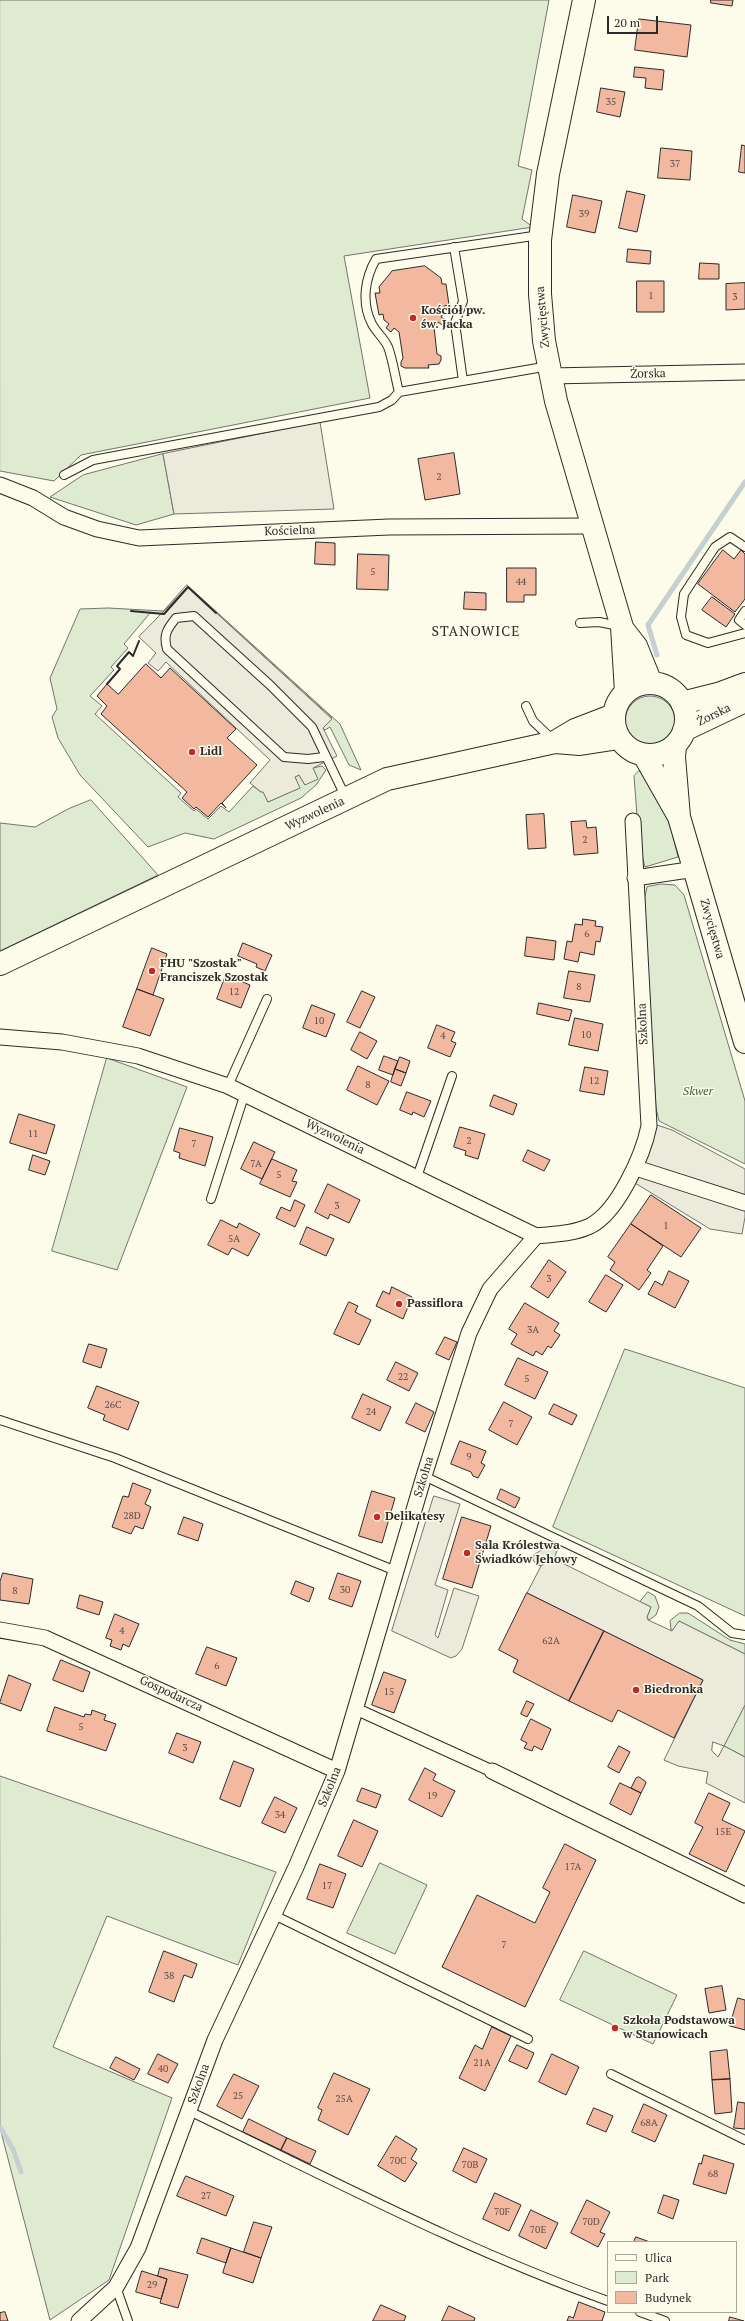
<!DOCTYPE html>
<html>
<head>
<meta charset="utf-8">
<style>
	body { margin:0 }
	#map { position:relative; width:745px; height:2321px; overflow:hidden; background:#fdfbea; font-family:"PT Serif",serif }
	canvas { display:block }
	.legend { position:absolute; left:607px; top:2241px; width:130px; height:72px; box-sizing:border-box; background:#fdfbea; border:1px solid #a9a89e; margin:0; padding:5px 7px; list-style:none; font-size:12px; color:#2b2b2b }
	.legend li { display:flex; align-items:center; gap:8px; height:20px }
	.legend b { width:20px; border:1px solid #a9a89e }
	.scale { position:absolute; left:607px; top:16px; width:51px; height:18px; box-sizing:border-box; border:2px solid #2b2b2b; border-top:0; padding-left:5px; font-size:12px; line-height:14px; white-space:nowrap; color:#2b2b2b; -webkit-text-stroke:3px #fdfbea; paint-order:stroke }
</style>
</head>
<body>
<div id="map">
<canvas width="745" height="2321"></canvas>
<ul class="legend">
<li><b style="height:5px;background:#fdfbea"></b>Ulica</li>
<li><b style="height:11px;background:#deebd1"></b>Park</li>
<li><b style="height:11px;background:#f2b8a0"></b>Budynek</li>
</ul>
<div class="scale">20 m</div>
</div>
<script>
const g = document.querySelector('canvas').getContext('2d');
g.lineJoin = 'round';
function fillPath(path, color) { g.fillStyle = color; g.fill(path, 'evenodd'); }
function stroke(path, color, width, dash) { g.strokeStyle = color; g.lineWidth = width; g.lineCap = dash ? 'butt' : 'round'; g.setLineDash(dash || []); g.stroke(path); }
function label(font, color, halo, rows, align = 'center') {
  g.font = font + ' "PT Serif",serif'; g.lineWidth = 3; g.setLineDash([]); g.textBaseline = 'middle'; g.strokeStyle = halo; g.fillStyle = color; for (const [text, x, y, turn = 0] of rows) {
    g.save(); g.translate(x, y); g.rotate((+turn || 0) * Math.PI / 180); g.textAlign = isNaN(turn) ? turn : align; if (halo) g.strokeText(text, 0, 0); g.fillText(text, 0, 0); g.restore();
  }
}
const green = new Path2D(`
	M0,0H549L518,166L532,170L522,219L533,227L344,256L370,398L81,455L54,481L0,471Z
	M163,454L174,514L136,525L50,497L83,475Z
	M187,585L340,724L361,770L349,765L330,727L325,730L323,728L332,718L188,587L164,614L150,613L124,644L128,648L111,667L114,670L90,696L102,706L95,714L181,793L178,797L194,811L196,809L208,819L221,806L229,812L253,786L261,792L263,791L268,802L299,788L295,777L299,775L305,785L313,768L322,766L326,770L316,785L301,798L214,839L185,833L148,847L80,775L58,738L52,717L57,709L50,678L80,609L108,608L163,611Z
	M625 721a25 25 0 1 1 50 0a25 25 0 1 1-50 0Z
	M639,771L649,777L671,827L678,857L645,867L639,842L634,776Z
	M91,800L158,875L0,951V823L35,827L68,809Z
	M661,884L675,885L684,895L745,1101V1164L659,1121L656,1108L644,901L647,887Z
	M107,1058L187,1087L117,1270L52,1251Z
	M625,1349L745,1388V1616L553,1527Z
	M548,1546L558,1548L554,1559L548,1557L542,1566L537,1565L533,1560L534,1555Z
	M648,1592L655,1596L659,1607L656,1615L649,1620L647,1617L651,1607L640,1602Z
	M680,1613H688L730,1640L745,1644V1654L679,1621L674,1630H671L670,1621Z
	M745,1705V1757L724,1746Z
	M0,1776L276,1872L238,1965L107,1916L53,2047L172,2098L109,2280L50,2320L0,2128Z
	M380,1863L427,1885L395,1954L347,1933Z
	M584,1951L677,1995L653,2044L560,2000Z`);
fillPath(green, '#deebd1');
stroke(green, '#74746e', 1);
const parking = new Path2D(`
	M320,422L334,509L174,514L163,454Z
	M188,587L332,719L323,728L337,756L313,768L318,779L305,785L299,775L295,777L300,788L268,802L263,792H261L250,783L270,760L166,662L158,671L148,663L156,653L139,637Z
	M657,1125L672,1130L745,1169V1217L742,1234L710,1229L635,1183Z
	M434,1496L460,1504L435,1585L448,1590L435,1635L438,1638L454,1588L479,1596L462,1649L456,1656L451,1658L392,1631Z
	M548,1556L651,1607L647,1617L648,1620L672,1631L679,1621L745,1654V1705L724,1746L745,1757V1803L706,1783L708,1772L678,1766L664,1760L703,1680L527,1593L541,1566L544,1564ZM713,1742L724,1746L718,1757L712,1751Z`);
fillPath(parking, '#eceadb');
stroke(parking, '#74746e', 1);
stroke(new Path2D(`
	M657,655L648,625L745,482
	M0,2127L13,2149L21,2172`), '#c7d0d0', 5);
const building = new Path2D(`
	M711,0H733L732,6L711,3Z
	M639,19L691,25L687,57L635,50Z
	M635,67L664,70L662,90L645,88L646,78L634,77Z
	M601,88L625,92L620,117L597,112Z
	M742,145L745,146V173L739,172Z
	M661,148L692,151L690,180L658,178Z
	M627,191L645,195L637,232L619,228Z
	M573,195L602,201L595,233L567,227Z
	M628,249L651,251L650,264L627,262Z
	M700,263L719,264V279H699Z
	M425,266L441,278L442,284H446L449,305L444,306L445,311L441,317L446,320L442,325L438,322L434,327L437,354L441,356V360L439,364L428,365L429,368H405L401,366V362L403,358L399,332L394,328L391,332L386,328L389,324L384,320L383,314L379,315L375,293H380L379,287L392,271Z
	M637,281H664V312H637Z
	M745,283V309L726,310V284Z
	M454,453L460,494L425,500L418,459Z
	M316,542L335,543V565L315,564Z
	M723,550L734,559L741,550L745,554V599L735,612L698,584Z
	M358,554L389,555L388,590L357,589Z
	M507,568H536V595H524V602H507Z
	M465,592L486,593V610L464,609Z
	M712,597L735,614L726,627L702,610Z
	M146,664L161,678L170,668L236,729L227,738L257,765L222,803L226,808L221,803L208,817L196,807L194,809L182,798L187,792L101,714L107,706L97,696L107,684L118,694Z
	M544,814L546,848L528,849L526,815Z
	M586,821L587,828L596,827L598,853L574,855L571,822Z
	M583,919L596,921L595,926L603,927L600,942L596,941L594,955L580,952L578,962L564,959L567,941L572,942L575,924L582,925Z
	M527,937L556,941L554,960L525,956Z
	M243,943L272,955L265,971L256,967L257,964L238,956Z
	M152,948L167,954L153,995L137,989Z
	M569,971L595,975L590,1002L564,998Z
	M226,975L250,985L241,1008L217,999Z
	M137,989L164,999L150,1036L123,1027Z
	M362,991L375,997L360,1028L347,1022Z
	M539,1003L572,1010L569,1021L537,1014Z
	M312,1005L335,1014L326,1037L303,1028Z
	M575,1018L603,1024L598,1051L569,1045Z
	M437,1025L455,1032L451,1041L456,1043L450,1057L428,1048Z
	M360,1032L377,1041L367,1059L351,1050Z
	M384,1056L398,1061L393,1075L379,1070Z
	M400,1057L410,1061L406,1073L395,1069Z
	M358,1066L389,1081L377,1105L347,1090Z
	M585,1067L608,1071L604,1095L580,1091Z
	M395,1069L406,1073L401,1086L391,1082Z
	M407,1092L431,1101L424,1117L413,1112L412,1115L400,1110Z
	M494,1095L517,1104L513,1115L490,1106Z
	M19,1114L55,1125L46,1154L10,1143Z
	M460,1127L485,1134L478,1159L465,1155L466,1151L454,1147Z
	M180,1128L213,1137L205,1166L179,1158L180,1153L174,1151Z
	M254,1142L275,1152L262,1179L241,1169Z
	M528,1150L550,1160L544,1171L523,1161Z
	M33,1155L50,1161L45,1175L29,1170Z
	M272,1159L297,1170L292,1181L297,1182L290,1197L260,1184Z
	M328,1184L360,1200L349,1223L330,1214L328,1219L315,1212Z
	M651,1195L701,1228L681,1257L631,1224Z
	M295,1200L305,1205L295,1227L276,1218L281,1207L290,1211Z
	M221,1220L237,1228L239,1223L260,1234L248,1256L232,1248L228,1255L208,1245Z
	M631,1224L663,1246L647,1270L651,1273L639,1290L610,1270L615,1262L608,1257Z
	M307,1227L334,1239L326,1256L300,1244Z
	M549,1260L566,1272L548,1298L531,1287Z
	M669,1271L689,1281L675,1308L648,1294L655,1281L662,1285Z
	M606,1275L623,1285L606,1312L589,1302Z
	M392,1287L412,1297L403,1319L376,1306L383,1291L389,1294Z
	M349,1302L358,1306L355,1312L371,1320L359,1345L334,1334Z
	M525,1303L559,1323L554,1331L560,1335L551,1348L548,1346L542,1355L536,1351L533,1356L511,1344L517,1334L509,1329Z
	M445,1337L457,1342L449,1360L436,1354Z
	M89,1344L107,1349L101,1368L83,1362Z
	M518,1358L548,1372L535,1399L505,1385Z
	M396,1362L418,1373L409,1391L387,1380Z
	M97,1386L139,1402L128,1430L103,1420L105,1415L88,1408Z
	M363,1394L391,1407L380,1431L352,1418Z
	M504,1402L532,1417L517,1445L489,1430Z
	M416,1403L434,1412L425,1432L406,1423Z
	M554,1404L577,1415L572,1425L549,1414Z
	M460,1441L486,1451L481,1463L485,1465L478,1478L473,1476L471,1472L451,1464Z
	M133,1483L151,1490L145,1504L151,1507L143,1529L135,1526L131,1534L112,1527L123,1496L128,1497Z
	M501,1489L520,1498L515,1508L497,1499Z
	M372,1491L395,1498L382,1543L359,1536Z
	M184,1517L203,1524L198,1541L178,1534Z
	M462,1517L491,1526L472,1588L443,1579Z
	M3,1573L33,1579L29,1604L0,1600V1582Z
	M338,1573L361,1581L352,1607L329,1599Z
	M296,1581L314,1588L309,1602L291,1594Z
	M527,1593L604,1631L569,1701L513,1672L518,1660L499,1650Z
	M80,1595L103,1602L99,1615L77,1608Z
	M115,1614L139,1624L129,1647L123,1644L121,1650L110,1646L112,1640L106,1638Z
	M604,1631L703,1680L674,1738L618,1710L612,1722L569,1701Z
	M207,1647L237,1658L226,1686L196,1674Z
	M61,1660L90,1672L83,1692L53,1680Z
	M384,1672L406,1680L394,1713L372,1705Z
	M9,1675L31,1684L21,1711L0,1703Z
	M527,1701L534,1704L527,1717L521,1714Z
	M55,1707L84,1717L85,1714L91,1715L92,1710L106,1715L104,1720L116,1724L106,1751L47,1731Z
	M531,1719L551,1729L542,1750L534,1746L532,1751L524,1748L527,1743L521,1740Z
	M177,1733L201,1742L193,1763L169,1753Z
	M619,1746L630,1752L619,1773L608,1767Z
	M234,1761L254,1769L240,1807L220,1799Z
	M425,1768L436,1774L433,1780L455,1791L442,1817L409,1800Z
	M639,1777L645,1781L646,1783L641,1793L631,1788L636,1778Z
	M620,1783L641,1793L631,1815L610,1804Z
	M362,1788L381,1795L376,1808L357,1801Z
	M709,1793L730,1803L722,1820L745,1831L726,1872L689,1854L703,1827L695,1823Z
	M275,1797L297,1808L285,1833L262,1823Z
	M354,1820L378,1831L362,1867L338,1856Z
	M565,1844L596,1860L525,2007L442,1967L477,1895L535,1923L550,1892L543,1888Z
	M320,1864L346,1874L333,1908L307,1899Z
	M164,1951L197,1964L192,1978L184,1975L174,2002L149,1992Z
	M722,1986L726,2010L709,2013L705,1989Z
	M738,1998L745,2000V2030L730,2026Z
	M492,2027L511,2036L485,2091L459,2078L475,2045L482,2049Z
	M517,2045L534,2053L527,2069L509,2061Z
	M727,2050L730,2079L712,2080L710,2052Z
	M158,2054L178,2064L168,2083L148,2074Z
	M552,2054L579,2067L566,2095L539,2082Z
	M116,2057L140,2069L134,2080L110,2068Z
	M334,2073L370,2089L348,2135L318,2120L322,2110L318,2108Z
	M234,2074L259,2086L242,2119L217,2106Z
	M730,2079L732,2112L715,2114L712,2080Z
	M738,2102L745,2103V2129L734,2128Z
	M644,2104L667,2115L655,2142L632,2132Z
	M594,2108L613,2116L606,2132L587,2124Z
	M249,2119L287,2138L281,2150L243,2132Z
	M396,2136L417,2149L411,2159L417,2163L405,2182L378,2166Z
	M287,2138L316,2151L310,2164L281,2150Z
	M464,2148L487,2159L476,2183L453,2171Z
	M704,2155L734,2164L726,2194L693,2184L699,2163L701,2164Z
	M186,2176L234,2196L226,2216L177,2196Z
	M495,2193L521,2205L509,2231L483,2219Z
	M664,2195L679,2200L673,2219L658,2213Z
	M587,2200L610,2212L600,2232L605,2234L598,2247L571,2233Z
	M531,2210L558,2223L546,2249L519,2236Z
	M254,2222L272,2227L261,2258L244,2252Z
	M636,2237L650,2242H634Z
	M202,2238L231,2248L226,2263L197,2253Z
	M231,2248L261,2258L253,2283L223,2273Z
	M160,2268L188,2275L178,2308L160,2303L167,2279L158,2276Z
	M142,2271L167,2279L161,2299L136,2292Z
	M579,2302L605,2312L602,2321H567L569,2316L573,2318Z
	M381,2305L406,2316L404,2321H373Z
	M449,2306L475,2318L474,2321H442Z
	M5,2312L8,2321H0V2313Z
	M730,2317L744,2321H729Z`);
fillPath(building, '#f2b8a0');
stroke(building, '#2b2b2b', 1);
const service = new Path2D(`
	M540,235L376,259C365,278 361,303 372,324C376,332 384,338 388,347C393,360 395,377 399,392L549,366
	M454,247L463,301L455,323L463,381
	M64,475L93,460L379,407L392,400L399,392
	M745,547L730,537L715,547L684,594L681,617L686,635L708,643L745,633
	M745,611L739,620L745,625
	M580,623L599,622L619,626
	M526,706L533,721L553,740
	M324,757L308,759L284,757L167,649C163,635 167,629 176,618L194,616L270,685L312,727L346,798
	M228,1086L267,999
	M417,1177L452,1076
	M211,1199L245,1093
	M0,1420L115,1458L396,1571
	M424,1476L698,1606L732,1633L745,1635
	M274,1915L528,2039
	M611,2074L745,2140
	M189,2111C327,2177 464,2250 608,2301
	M116,2287L128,2321
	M640,2312L665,2321`);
const pedestrian = new Path2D(`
	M356,1709L492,1771`);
const minor = new Path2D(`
	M550,376L745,372
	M0,485L33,498L64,517L97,529L139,538L389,527L591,526
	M635,878L695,869
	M0,1037L62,1042L138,1056L228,1086L536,1236C554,1234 573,1234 590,1226C618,1212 643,1155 649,1126L633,821
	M636,1168L745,1203
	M0,1630L45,1638L337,1771
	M492,1771L745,1895
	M79,2321L116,2287L138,2248L215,2040L296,1867L337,1771L424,1476L469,1333L490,1289L536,1236`);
const secondary = new Path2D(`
	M584,0L548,174L540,240V294L544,341L556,401L622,627L626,692
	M622,628L636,646L651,683
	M614 719a36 36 0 1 1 72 0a36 36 0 1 1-72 0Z
	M682,703L718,694L745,684
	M684,730L745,701
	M555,742L580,744L619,738
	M675,746L674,757L679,817L745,1042
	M644,755L678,815
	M0,964L387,779L555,742L575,730L614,715`);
stroke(service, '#2b2b2b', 10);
stroke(pedestrian, '#2b2b2b', 13);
stroke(minor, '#2b2b2b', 17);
stroke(secondary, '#2b2b2b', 24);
stroke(service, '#fdfbea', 8);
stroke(pedestrian, '#fdfbea', 11);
stroke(minor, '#fdfbea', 15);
stroke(secondary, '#fdfbea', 22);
stroke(new Path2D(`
	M131,611L164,614L188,587L216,613
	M107,684L120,669L117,666L129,652L133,656L139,641`), '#2b2b2b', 2);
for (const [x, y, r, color] of [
	[413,318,4,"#c62828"],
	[192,752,4,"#c62828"],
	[152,971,4,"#c62828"],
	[399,1304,4,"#c62828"],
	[377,1517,4,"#c62828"],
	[467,1553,4,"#c62828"],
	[636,1690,4,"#c62828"],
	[615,2028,4,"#c62828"]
]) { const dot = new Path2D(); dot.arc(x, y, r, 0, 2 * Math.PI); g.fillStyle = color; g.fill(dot); stroke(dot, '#fdfbea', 1.5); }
label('10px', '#5d4e48', null, [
	["35",611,102],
	["37",675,164],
	["39",584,214],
	["1",651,296],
	["3",735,297],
	["2",439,477],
	["5",373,572],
	["44",521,582],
	["2",585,840],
	["6",587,934],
	["8",579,987],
	["12",234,992],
	["10",319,1021],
	["10",586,1035],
	["4",443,1036],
	["12",594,1081],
	["8",368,1085],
	["11",33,1134],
	["2",469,1141],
	["7",194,1144],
	["7A",256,1164],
	["5",279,1175],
	["3",337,1206],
	["1",666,1226],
	["5A",234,1239],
	["3",549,1279],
	["3A",533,1330],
	["22",403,1377],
	["5",527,1379],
	["26C",113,1405],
	["24",371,1412],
	["7",511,1424],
	["9",469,1457],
	["28D",132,1516],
	["30",345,1590],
	["8",15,1591],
	["4",122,1631],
	["62A",551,1641],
	["6",217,1666],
	["15",389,1692],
	["5",81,1727],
	["3",185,1748],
	["19",432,1796],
	["34",280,1815],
	["15E",723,1832],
	["17A",573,1867],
	["17",327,1886],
	["7",504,1945],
	["38",169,1976],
	["21A",482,2063],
	["40",163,2069],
	["25",238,2096],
	["25A",344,2099],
	["68A",649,2123],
	["70C",398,2161],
	["70B",470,2165],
	["68",713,2174],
	["27",206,2196],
	["70F",502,2212],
	["70D",591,2222],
	["70E",538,2230],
	["29",152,2285]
]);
label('bold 12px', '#2b2b2b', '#fdfbea', [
	["Kościół pw.",421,311],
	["św. Jacka",421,325],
	["Lidl",200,752],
	["FHU \"Szostak\"",160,964],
	["Franciszek Szostak",160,978],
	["Passiflora",407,1304],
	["Delikatesy",385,1517],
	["Sala Królestwa",475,1546],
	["Świadków Jehowy",475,1560],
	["Biedronka",644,1690],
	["Szkoła Podstawowa",623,2021],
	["w Stanowicach",623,2035]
], 'left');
label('12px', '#2b2b2b', '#fdfbea', [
	["Zwycięstwa",543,317,-95],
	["Żorska",648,374,-1],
	["Kościelna",290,531,-2],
	["Żorska",714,715,-26],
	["Wyzwolenia",315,814,-25],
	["Zwycięstwa",712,929,74],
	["Szkolna",643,1024,-93],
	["Wyzwolenia",335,1137,26],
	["Szkolna",424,1477,-73],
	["Gospodarcza",171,1694,25],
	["Szkolna",330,1787,-68],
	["Szkolna",199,2084,-70]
]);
label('italic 12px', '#34623c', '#fdfbea', [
	["Skwer",698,1092]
]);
g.letterSpacing = '1px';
label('14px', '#2b2b2b', '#fdfbea', [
	["STANOWICE",476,632]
]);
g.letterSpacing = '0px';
</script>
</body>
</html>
